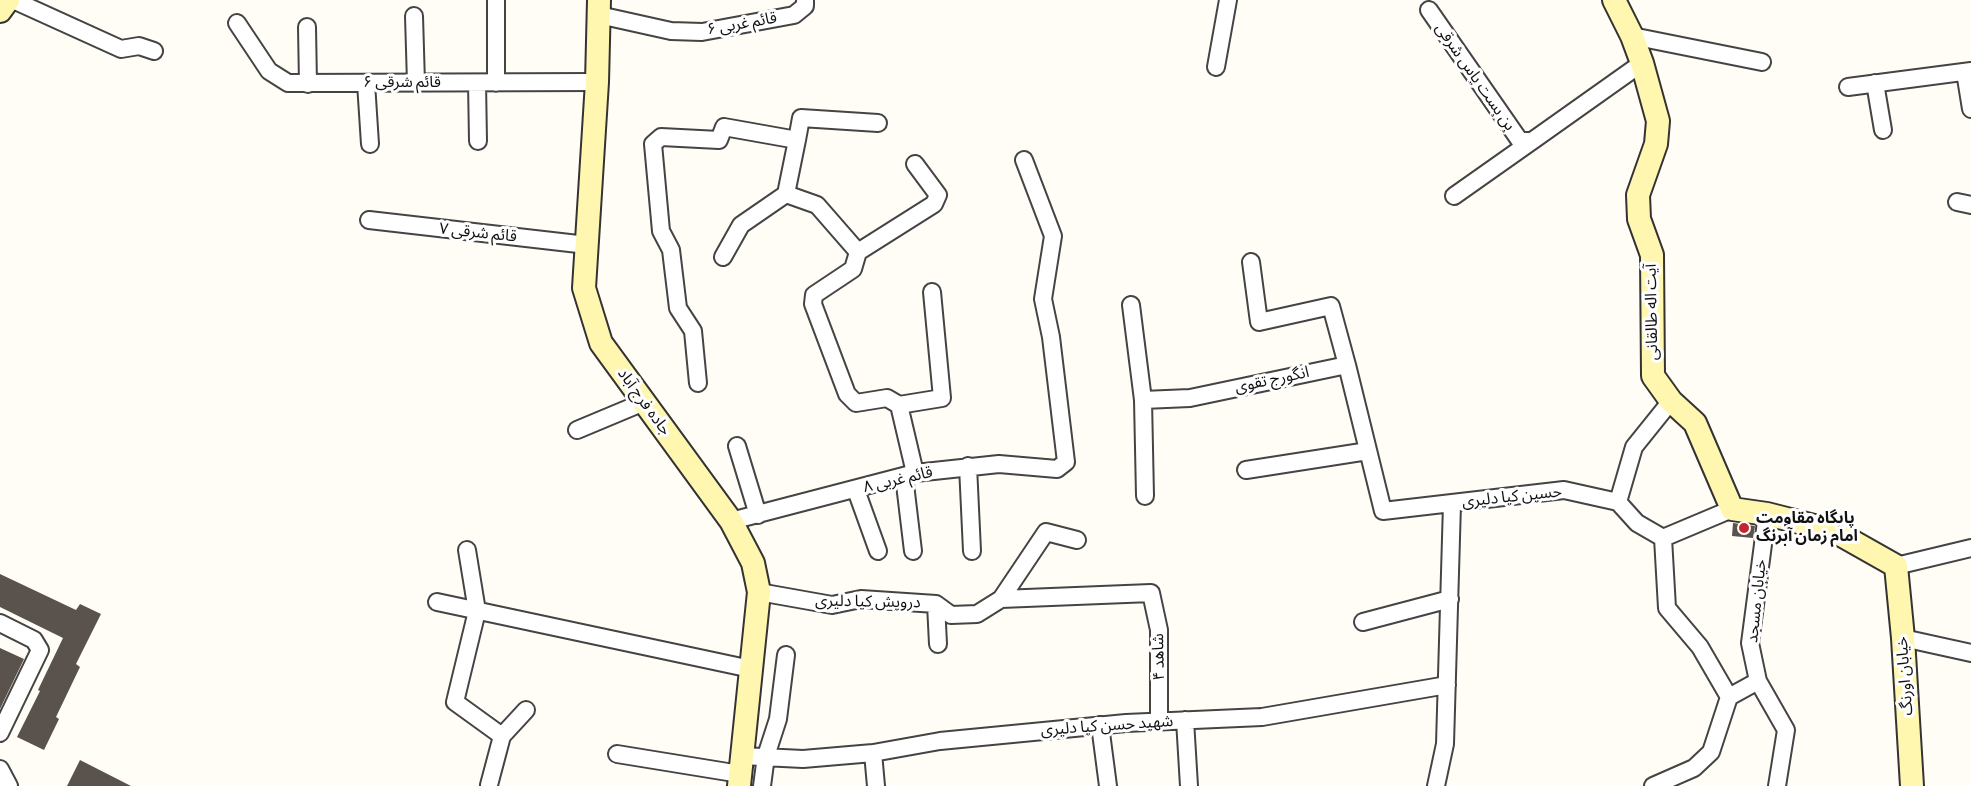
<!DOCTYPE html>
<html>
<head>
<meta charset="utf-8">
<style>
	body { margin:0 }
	canvas { display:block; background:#fffdf5 }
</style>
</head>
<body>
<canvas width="1971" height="786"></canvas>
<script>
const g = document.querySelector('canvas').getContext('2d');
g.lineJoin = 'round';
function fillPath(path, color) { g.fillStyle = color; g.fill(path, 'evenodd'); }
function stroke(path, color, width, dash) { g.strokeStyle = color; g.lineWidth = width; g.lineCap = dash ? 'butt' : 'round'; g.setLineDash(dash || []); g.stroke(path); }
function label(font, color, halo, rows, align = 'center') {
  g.font = font + ' Bitter,"Noto Sans Arabic",serif'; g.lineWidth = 6; g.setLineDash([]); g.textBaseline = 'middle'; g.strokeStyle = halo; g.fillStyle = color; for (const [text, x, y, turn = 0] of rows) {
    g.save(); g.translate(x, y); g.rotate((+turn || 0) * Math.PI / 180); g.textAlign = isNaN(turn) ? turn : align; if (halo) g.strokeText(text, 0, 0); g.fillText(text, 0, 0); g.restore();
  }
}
fillPath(new Path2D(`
	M1733,523L1755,526L1753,538L1732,536Z
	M0,574L76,610L80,604L101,614L76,664L80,667L56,717L59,719L44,750L17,737L40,691L38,690L63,638L0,607Z
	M0,648L24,659L0,709Z
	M80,760L131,786H67Z`), '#5a524d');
const street = new Path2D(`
	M13,0L121,49L139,46L154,51
	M496,0V83
	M1429,10L1520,141H1532L1642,63
	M599,15L671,31L702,32L794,15L805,6V0
	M414,16L416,83
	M237,23L269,71L288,83L597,82
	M307,27L308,84
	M1632,36L1762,62
	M1216,67L1228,0
	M1965,72L1971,109
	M366,83L370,144
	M477,83L478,141
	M1875,83L1883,130
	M1848,87L1971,71
	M797,140L801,118L878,123
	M786,194L817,205L858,252L853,269L814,295L813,304L847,394L856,403L887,398L899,405L915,473
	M1454,196L1532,141
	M1957,202L1971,205
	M369,220L587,245
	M858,252L934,204L938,195L915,164
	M1251,262L1259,322L1331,306L1347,365
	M1131,305L1143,400
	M698,383L693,331L678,308L671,250L661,231L653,144L661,137L719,140L724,127L797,140L786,194L741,225L723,257
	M899,405L942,398L932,292
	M577,430L644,402
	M737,446L758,515
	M968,466L972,551
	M1246,470L1368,451
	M904,476L913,551
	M856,490L878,551
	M1145,496L1143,400L1190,398L1347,365L1383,511L1564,490L1618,502L1637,523L1663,538
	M1618,502L1634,447L1671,401
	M1767,514L1750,643L1758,681L1786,730L1777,786
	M731,521L915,473L999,464L1057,469L1066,462L1051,337L1043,299L1053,236L1024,160
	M1663,538L1667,608L1700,647L1729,697
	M1663,538L1732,509
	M467,550L477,611L455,702L502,736L489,785
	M1896,566L1971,548
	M759,592L832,605L861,599L936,604L951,615L977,614L1001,599L1151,593L1159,630V721
	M1001,599L1046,532L1077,540
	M437,602L751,669
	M936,604L938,644
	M1363,622L1450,599
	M0,623L34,640L40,650L0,733
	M1903,638L1971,653
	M1185,720L1189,786
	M1100,725L1108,786
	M502,736L526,710
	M873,753L876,786
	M617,754L740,774
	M742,756L803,759L873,753L940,741L1126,723L1262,717L1447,685
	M0,769L9,786
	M762,786L766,756L778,719L786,655
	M1436,786L1445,744L1452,504
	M1653,786L1694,768L1711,752L1729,697L1758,681`);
const secondary = new Path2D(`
	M599,0L597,82L584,288L601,343L731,521L753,563L759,592L739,786
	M1614,0L1632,36L1642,63L1658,121L1656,144L1638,195L1639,219L1652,255L1653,376L1671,401L1695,423L1732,509L1767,514L1834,531L1896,566L1903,638L1912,786
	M0,11L8,0`);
stroke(street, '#444', 20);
stroke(secondary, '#333', 26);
stroke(street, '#fff', 16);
stroke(secondary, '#fff6b0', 22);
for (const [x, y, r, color] of [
	[1744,528,6,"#c4262e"]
]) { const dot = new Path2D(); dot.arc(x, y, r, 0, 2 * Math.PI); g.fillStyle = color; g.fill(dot); stroke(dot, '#fff', 2); }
label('16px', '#111', '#fff', [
	["قائم غربی ۶",742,24,-10],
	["بن بست یاس شرقی",1475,77,55],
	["قائم شرقی ۶",402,83],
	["قائم شرقی ۷",478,233,6],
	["آیت اله طالقانی",1652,312,-91],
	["انگورج تقوی",1272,380,-12],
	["جاده فرج آباد",644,402,54],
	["قائم غربی ۸",898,480,-13],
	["حسین کیا دلیری",1512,497,-6],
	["خیابان مسجد",1757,601,-84],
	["درویش کیا دلیری",868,602,1],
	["شاهد ۴",1159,657,-91],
	["خیابان اورنگ",1905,676,-94],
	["شهید حسن کیا دلیری",1107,726,-4]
]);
label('bold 16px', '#111', '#fff', [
	["پایگاه مقاومت",1756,519],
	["امام زمان آبرنگ",1756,537]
], 'left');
</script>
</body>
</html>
